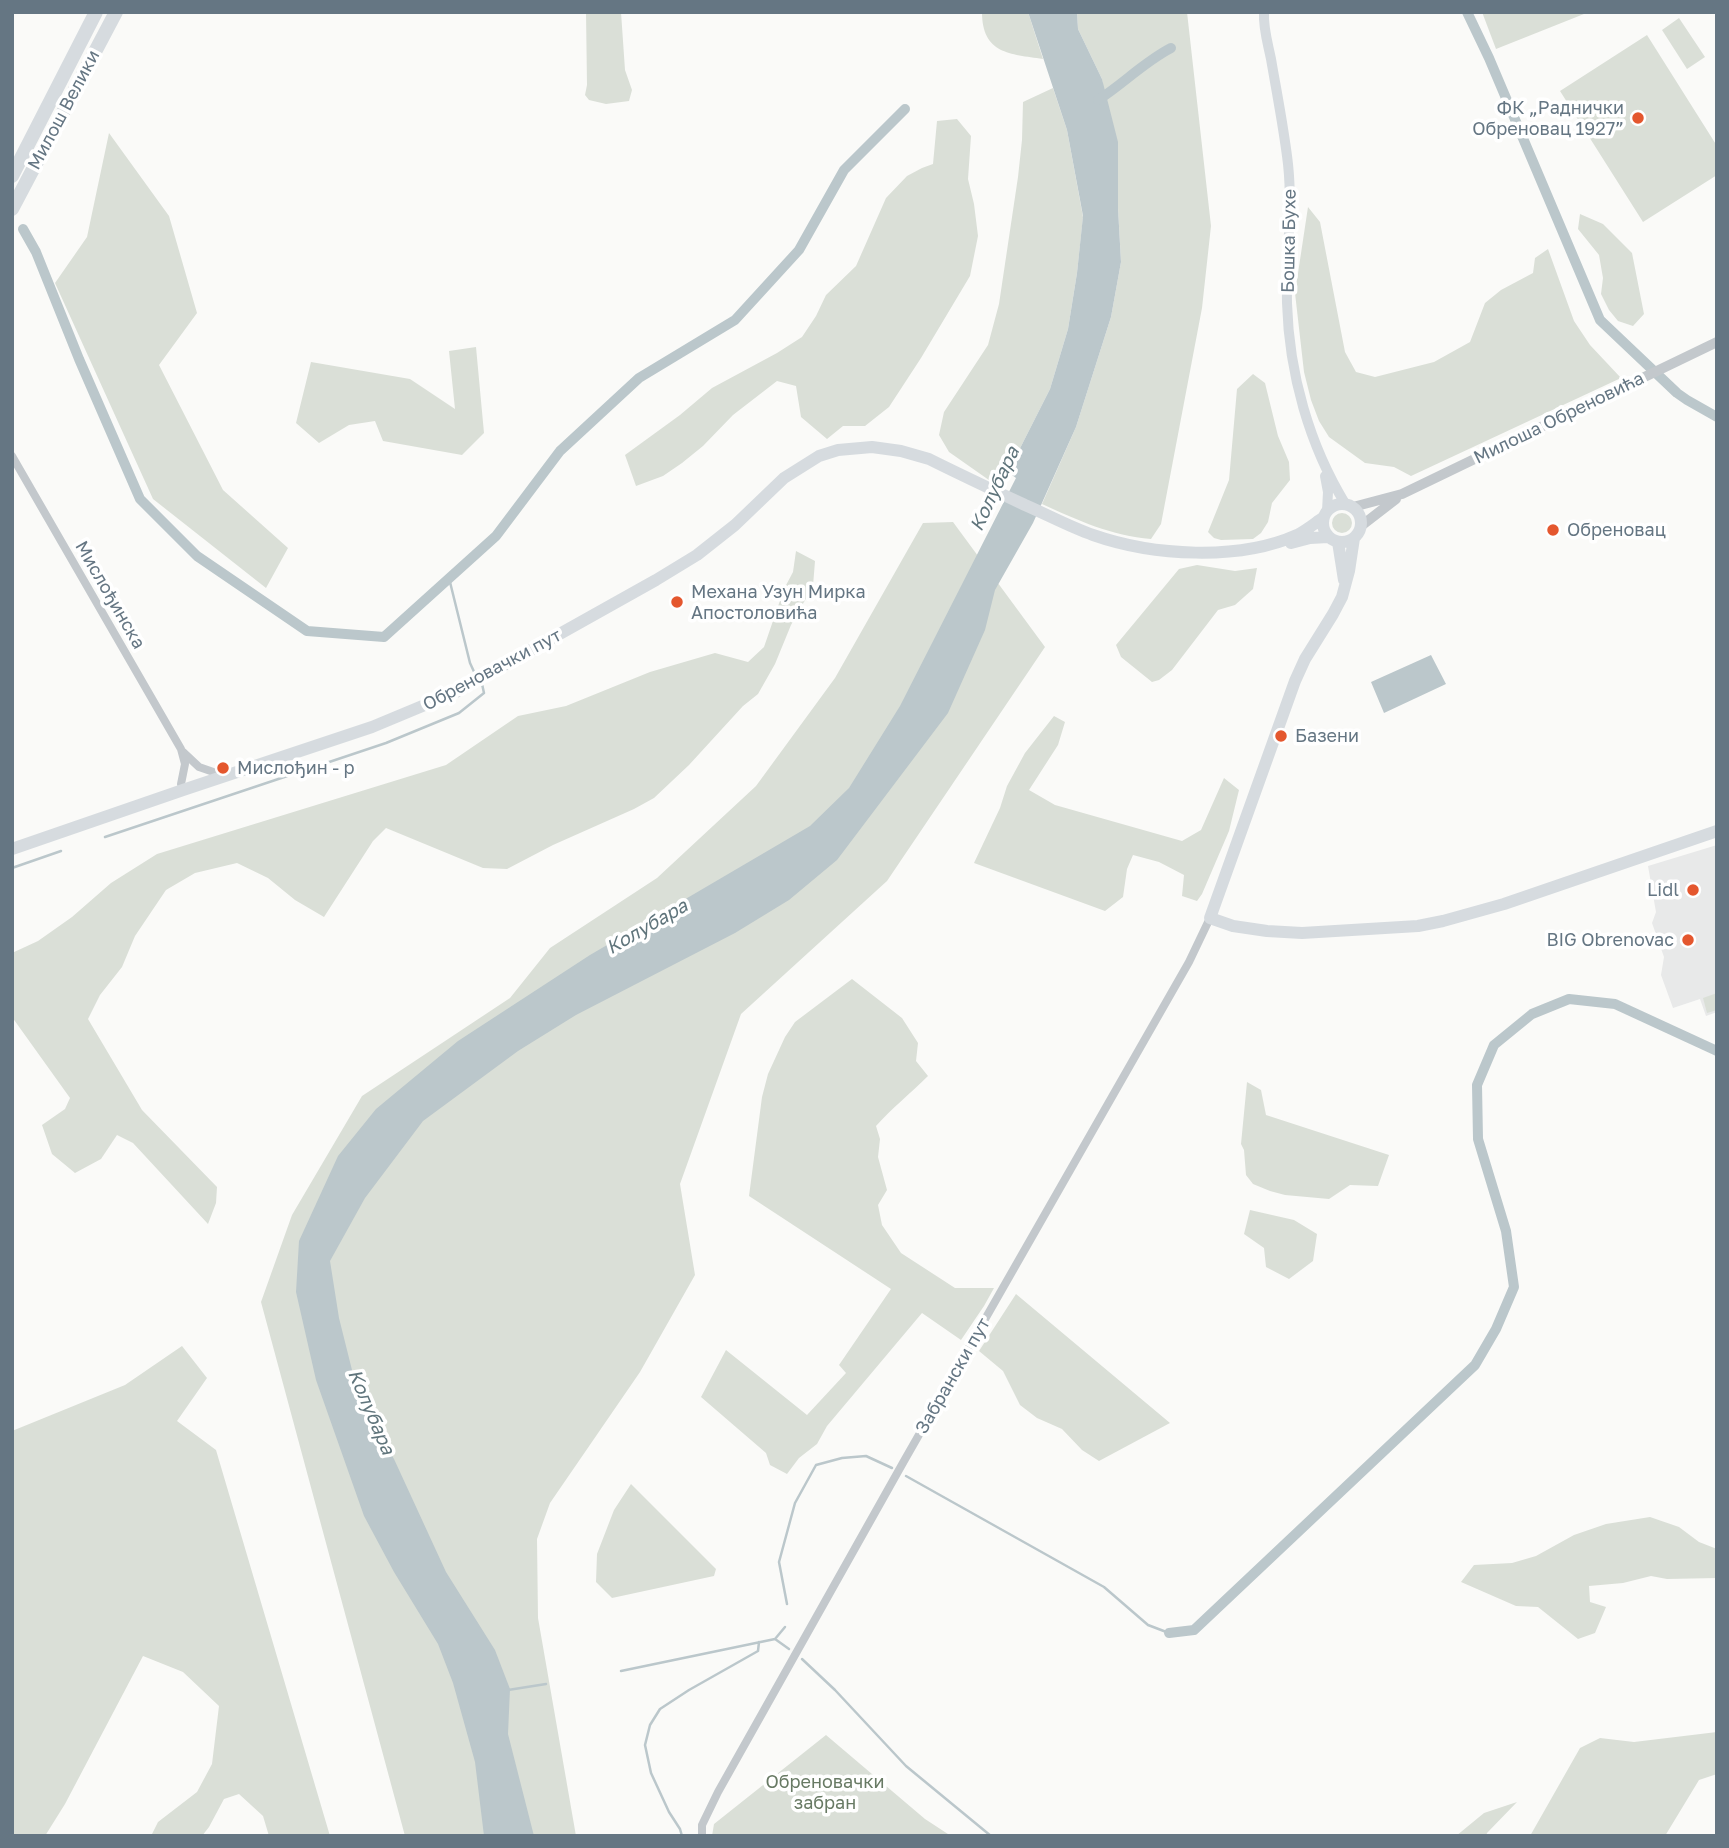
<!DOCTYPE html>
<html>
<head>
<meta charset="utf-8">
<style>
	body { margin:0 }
	#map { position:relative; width:1729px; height:1848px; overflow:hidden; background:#fafaf8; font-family:"Golos Text",sans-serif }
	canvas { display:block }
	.frame { position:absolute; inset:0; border:14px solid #657683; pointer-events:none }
</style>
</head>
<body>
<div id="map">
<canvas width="1729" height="1848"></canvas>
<div class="frame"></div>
</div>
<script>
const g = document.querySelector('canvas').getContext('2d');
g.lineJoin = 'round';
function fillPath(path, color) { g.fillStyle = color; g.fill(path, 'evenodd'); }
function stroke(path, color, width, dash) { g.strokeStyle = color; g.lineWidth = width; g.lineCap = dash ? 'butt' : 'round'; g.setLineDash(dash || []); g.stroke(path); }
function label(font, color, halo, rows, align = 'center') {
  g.font = font + ' "Golos Text",sans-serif'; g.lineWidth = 7; g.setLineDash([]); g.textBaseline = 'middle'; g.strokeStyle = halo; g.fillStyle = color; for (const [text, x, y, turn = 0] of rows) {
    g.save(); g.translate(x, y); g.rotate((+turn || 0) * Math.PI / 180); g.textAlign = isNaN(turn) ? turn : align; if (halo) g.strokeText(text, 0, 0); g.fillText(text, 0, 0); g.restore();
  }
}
fillPath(new Path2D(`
	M1717,845V1012L1706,1016L1700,999L1673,1008L1661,975L1664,957L1652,923L1656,912L1648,866Z`), '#e8e9e9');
fillPath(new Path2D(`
	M586,12H621L625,70L632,90L629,101L606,104L589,100L585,95L587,85Z
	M982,12H1028L1043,59C1010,54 982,54 982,12Z
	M1077,12H1187L1211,226L1202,308L1161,524L1151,539C1112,536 1077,520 1042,504L1076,427L1111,317L1121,262L1118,208L1102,79L1078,29Z
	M1482,12H1589L1496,49Z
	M1679,18L1705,57L1687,69L1662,30Z
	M1647,35L1717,146V175L1643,222L1560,91Z
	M1053,88L1067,130L1083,217L1077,273L1068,329L1050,389L1008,472L1002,483L996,485L949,452L939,435L944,412L988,345L999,304L1018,177L1022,140L1023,102Z
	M957,119L971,136L968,179L974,204L978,236L970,276L921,358L889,407L865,426H843L827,439L801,417L796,386L777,381L733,415L703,446L682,463L663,476L636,486L625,455L680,415L712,388L777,353L802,337L816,316L826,295L856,266L886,198L907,176L922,168L933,164L937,121Z
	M109,133L169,216L197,313L159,365L223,490L288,548L266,588L153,499L55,283L87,237Z
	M1308,207L1320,222L1345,352L1356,372L1375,377L1434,362L1470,342L1485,303L1501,290L1533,273L1535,258L1548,249L1574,321L1590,345L1621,378L1411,476L1394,467L1365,463L1329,437L1319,421L1311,400L1304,372L1295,293Z
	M1580,214L1603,224L1632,253L1644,314L1633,326L1618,321L1609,310L1601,294L1603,278L1599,255L1578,229Z
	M476,347L484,433L462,455L383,441L375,421L349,425L319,443L296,423L311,362L410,379L455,409L449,351Z
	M1253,374L1265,383L1278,436L1289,462L1290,480L1272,503L1268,522L1261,533L1253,539L1221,540L1214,538L1208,532L1229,480L1237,389Z
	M1332 523a10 10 0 1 1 20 0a10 10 0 1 1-20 0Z
	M953,522L1045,647L887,881L741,1014L680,1184L695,1275L640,1372L550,1503L537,1539L538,1618L576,1836H405L261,1302L292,1215L362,1096L510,998L550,948L657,878L756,786L835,678L923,523Z
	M796,551L815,561L813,586L791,625L775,664L758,694L743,706L689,765L654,798L634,809L553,845L507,869L483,868L386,828L373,841L324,917L295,900L268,878L237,863L195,873L166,890L135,936L122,967L100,995L88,1019L142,1110L217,1187L216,1203L208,1224L133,1143L117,1135L101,1159L75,1173L52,1154L42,1125L65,1109L70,1098L12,1017V953L38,941L72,917L111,883L157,854L446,765L518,716L566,706L650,672L715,653L748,662L764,647L784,589L793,572Z
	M1197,565L1235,571L1257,568L1253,589L1235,605L1218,610L1172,670L1159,680L1152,682L1121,657L1116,645L1179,569Z
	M1054,716L1065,722L1058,745L1029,790L1055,805L1182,841L1201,830L1224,778L1239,790L1229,831L1202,894L1197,901L1182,896L1184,875L1159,862L1133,855L1127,869L1123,897L1105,911L974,863L1000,808L1007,786L1025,753Z
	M852,979L902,1018L918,1043L916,1061L928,1076C911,1093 892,1108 876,1126L880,1139L878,1157L887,1190L878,1205L882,1225L901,1253L955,1288H994L984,1306L961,1340L922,1313L827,1426L817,1444L799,1458L787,1474L770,1465L766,1453L701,1397L726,1350L807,1415L846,1373L839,1365L891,1289L749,1196L762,1097L768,1074L785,1037L795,1022Z
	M1717,993V1010L1707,1013L1703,998Z
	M1247,1082L1261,1090L1266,1115L1389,1155L1378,1186L1350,1185L1329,1199L1285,1195L1270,1191L1253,1184L1246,1175L1244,1150L1241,1144Z
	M1250,1210L1294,1220L1317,1234L1313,1261L1289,1279L1266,1267L1264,1248L1244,1234Z
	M1016,1294L1170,1423L1099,1461L1082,1450L1062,1429L1037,1418L1020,1405L1003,1371L979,1351Z
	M182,1346L207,1378L177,1421L216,1450L330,1836H269L263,1816L239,1794L224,1799L209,1827L202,1836H151L158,1822L197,1792L212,1764L219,1706L183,1672L143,1656L65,1804L45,1836H12V1431L125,1385Z
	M631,1484L716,1569L714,1576L612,1598L596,1582L597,1554L614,1510Z
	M1650,1517L1679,1527L1699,1542L1717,1549V1578L1667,1579L1651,1576L1623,1583L1589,1586L1590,1602L1606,1607L1595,1633L1578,1639L1538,1607L1516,1606L1461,1582L1474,1565L1512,1563L1536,1556L1574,1535L1606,1524Z
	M1717,1732V1774L1699,1780L1665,1836H1530L1580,1748L1600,1738L1634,1742Z
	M826,1735L925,1819L951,1836H712L714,1824Z
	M1517,1802L1487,1833L1486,1836H1456L1484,1813Z`), '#dadfd7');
fillPath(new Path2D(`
	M1028,12H1077L1078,29L1102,79L1118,142V208L1121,262L1111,317L1076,427L1033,523L995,590L985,630L948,713L837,860L789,900L735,933L576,1015L518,1051L423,1121L365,1198L330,1261L339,1318L360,1402L394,1459L446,1572L495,1650L510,1689L508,1734L534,1836H484L475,1762L453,1683L438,1644L394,1572L364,1516L316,1380L296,1292L299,1241L338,1156L376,1109L458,1041L590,955L810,826L849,788L900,706L1016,478L1008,472L1050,389L1068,329L1077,273L1083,216L1067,130Z
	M1431,655L1446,684L1384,713L1371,682Z`), '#bbc7cb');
stroke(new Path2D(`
	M449,578L470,663L476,676
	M105,837L386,743L459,713L484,693L482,684
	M12,868L61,851
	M906,1476L1104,1587L1148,1625L1169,1633
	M787,1604L779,1562L795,1503L816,1465L842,1458L866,1456L892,1468
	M775,1639L789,1649
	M802,1659L835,1690L906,1766L991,1836
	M621,1671L775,1639L785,1627
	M508,1690L546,1684
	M682,1836L680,1829L669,1812L651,1773L645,1745L650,1725L660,1709L689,1690L758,1651L759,1642`), '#bbc7cb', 2.5);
stroke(new Path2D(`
	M1467,12L1489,58L1600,320L1677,393L1687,400L1717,417
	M1098,100C1123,84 1144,62 1171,48
	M23,229L36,252L79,359L140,499L197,556L307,631L384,637L496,536L560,451L639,378L735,320L799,250L844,170L905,109
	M1169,1633L1194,1630L1475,1365L1496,1329L1514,1287L1506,1231L1478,1139L1477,1085L1494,1045L1532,1014L1569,999L1615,1004L1717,1051`), '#bbc7cb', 10);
stroke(new Path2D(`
	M12,456L181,749L185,764L181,784L183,790
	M183,752L199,767L225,776
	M702,1836V1825L718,1792L904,1461L1189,962L1210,918`), '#c3c8cc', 8);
stroke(new Path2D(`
	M1353,507L1402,494L1717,342
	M1361,526L1396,499`), '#c3c8cc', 10);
stroke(new Path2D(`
	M1264,12C1263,28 1268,44 1271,59C1277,94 1284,129 1288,164C1293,210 1286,257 1287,303C1289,373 1309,445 1346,505
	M1325,476L1328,492L1327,511`), '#d6dbdf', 10);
stroke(new Path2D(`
	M1323 523a19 19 0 1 1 38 0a19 19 0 1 1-38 0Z
	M1354,538L1349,571L1342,597L1333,614L1305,659L1295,681L1210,918L1233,926L1267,931L1302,933L1418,926L1443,921L1504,904L1717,831
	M1338,542L1344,580
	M1291,543L1310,538L1328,537
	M12,849L183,790L372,727L456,692L656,580L697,555L735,525L784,478L819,456L838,450L872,447L901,451L929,459C961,475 993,490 1025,505C1048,515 1070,527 1093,535C1153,556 1239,561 1297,535C1307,530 1315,523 1324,517`), '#d6dbdf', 12);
stroke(new Path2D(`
	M12,176L96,12
	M12,209L116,12`), '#d6dbdf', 14);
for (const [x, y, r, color] of [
	[1638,118,7,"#e4572e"],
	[1553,530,7,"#e4572e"],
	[677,602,7,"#e4572e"],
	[1281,736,7,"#e4572e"],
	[223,768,7,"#e4572e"],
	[1693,890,7,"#e4572e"],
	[1688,940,7,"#e4572e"]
]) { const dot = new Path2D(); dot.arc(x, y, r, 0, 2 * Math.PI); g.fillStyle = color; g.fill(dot); stroke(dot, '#fff', 2.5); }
label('18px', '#657683', '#fff', [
	["ФК „Раднички",1624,108,"right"],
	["Обреновац 1927”",1624,129,"right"],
	["Обреновац",1567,530],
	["Механа Узун Мирка",691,592],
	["Апостоловића",691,613],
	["Базени",1295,736],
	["Мислођин - р",237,768],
	["Lidl",1679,890,"right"],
	["BIG Obrenovac",1674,940,"right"]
], 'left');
label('18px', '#657683', '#fff', [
	["Милош Велики",64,110,-62],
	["Бошка Бухе",1289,241,-89],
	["Милоша Обреновића",1559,418,-26],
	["Мислођинска",110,595,60],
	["Обреновачки пут",492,670,-28],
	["Забрански пут",953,1376,-60]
]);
label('18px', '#687a64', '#fff', [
	["Обреновачки",825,1782],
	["забран",825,1803]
]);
label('italic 19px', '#60757c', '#fff', [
	["Колубара",995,489,-65],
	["Колубара",647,927,-30],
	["Колубара",371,1412,67]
]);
</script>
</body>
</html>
